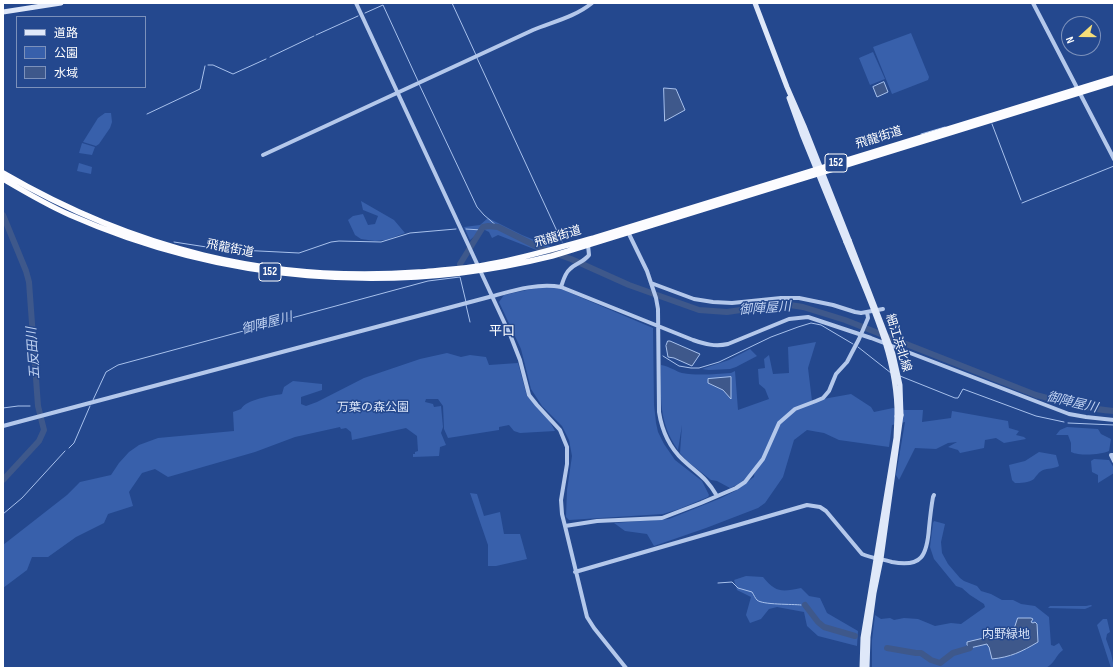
<!DOCTYPE html>
<html>
<head>
<meta charset="utf-8">
<style>
	body { margin:0 }
	#map { position:relative; width:1117px; height:671px; overflow:hidden; background:#24488e; font-family:"Sofia Sans Condensed","Noto Sans JP",sans-serif }
	canvas { display:block }
	.frame { position:absolute; inset:0; border:4px solid #fff; pointer-events:none }
	.legend { position:absolute; left:16px; top:16px; width:130px; height:72px; box-sizing:border-box; background:#24488e; border:1px solid #7c91bb; margin:0; padding:5px 7px; list-style:none; font-size:12px; color:#fff }
	.legend li { display:flex; align-items:center; gap:8px; height:20px }
	.legend b { width:20px; border:1px solid #7c91bb }
	.north { position:absolute; left:1061px; top:16px; width:40px; height:40px; box-sizing:border-box; background:#24488e; border:1px solid #7c91bb; border-radius:50%; rotate:249deg; font-size:11px; font-weight:700; line-height:16px; text-align:center; color:#fff }
	.north::after { content:''; display:block; margin:auto; width:14px; height:18px; background:#f6de78; clip-path:polygon(50% 0,100% 100%,50% 72%,0 100%) }
</style>
</head>
<body>
<div id="map">
<canvas width="1117" height="671"></canvas>
<div class="frame"></div>
<ul class="legend">
<li><b style="height:5px;background:#dfe8f9"></b>道路</li>
<li><b style="height:11px;background:#3860ab"></b>公園</li>
<li><b style="height:11px;background:#3e588b"></b>水域</li>
</ul>
<div class="north">N</div>
</div>
<script>
const g = document.querySelector('canvas').getContext('2d');
g.lineJoin = 'round';
function fillPath(path, color) { g.fillStyle = color; g.fill(path, 'evenodd'); }
function stroke(path, color, width, dash) { g.strokeStyle = color; g.lineWidth = width; g.lineCap = dash ? 'butt' : 'round'; g.setLineDash(dash || []); g.stroke(path); }
function label(font, color, halo, rows, align = 'center') {
  g.font = font + ' "Sofia Sans Condensed","Noto Sans JP",sans-serif'; g.lineWidth = 3; g.setLineDash([]); g.textBaseline = 'middle'; g.strokeStyle = halo; g.fillStyle = color; for (const [text, x, y, turn = 0] of rows) {
    g.save(); g.translate(x, y); g.rotate((+turn || 0) * Math.PI / 180); g.textAlign = isNaN(turn) ? turn : align; if (halo) g.strokeText(text, 0, 0); g.fillText(text, 0, 0); g.restore();
  }
}
fillPath(new Path2D(`
	M911,33L929,77L928,80L892,94L873,47Z
	M873,52L885,79L870,85L859,58Z
	M105,113H111L112,122L110,128L99,144L96,146L83,142L98,118Z
	M82,143L95,147L92,155L79,153Z
	M79,163L92,167L91,174L77,171Z
	M361,201L394,220L405,233L386,240L375,241L361,239L355,235L348,220L353,216L363,214L368,225L375,224L378,216L363,210Z
	M488,218L522,235L552,247L539,251L498,235L492,238L489,232L483,229L470,240L464,227L480,225Z
	M547,287L561,289L653,328L654,405L656,423L658,432L664,444L675,460L702,481L709,495L708,497L679,509L663,514L569,520L566,517L567,490L572,456L569,440L562,426L542,406L531,389L521,349L499,302L504,295L536,288Z
	M816,342L808,368L812,401L851,394L871,407L874,412L893,408L905,410H923L922,422L951,418L952,411L1008,421L1009,428L1019,431L1016,435L1024,437L1026,439L1004,443L996,438L985,440L984,448L960,453L958,450L948,447L957,442L948,443L936,449L915,448L899,480L896,475L905,422L892,425L889,447L839,440L824,433L807,430L794,440L783,477L765,503L758,508L706,528L654,546L647,534L625,531L614,523L669,519L721,498L735,491L754,477L755,468C747,477 741,484 730,488L717,481L711,480L687,461L680,453L682,425L678,450C658,422 661,397 661,365C671,367 675,371 682,373C698,376 715,374 731,373L735,371L738,410L769,399L765,389L759,384L758,369L765,368L764,359L769,355L773,374L789,373L788,347Z
	M750,349L757,356L736,367L730,369L709,370L702,369L729,360Z
	M447,353L461,357L470,355L486,357L489,365L518,363L527,396L549,420L555,431L520,433L514,431L509,425L499,427V430L448,438L444,429L443,406L438,399H426L425,402L433,404L434,407L441,406L443,427L441,433L446,445L440,447L439,456L413,457V454H415V452L418,451L417,436L406,428L352,440L351,432L346,428L341,429L340,427L295,437L255,452L168,477L155,469L142,473L129,492L133,506L108,514L104,523L76,537L48,557H32L27,570L3,588V545L67,495L80,482L111,475L119,463L129,452L139,445L158,438L234,431L233,412L241,409C247,399 271,396 282,394L284,387L293,381L322,384V390L301,397V404L306,406L317,402L364,378L420,359Z
	M1067,427L1098,429L1101,434L1111,439L1109,451C1101,455 1079,456 1071,452V443L1068,435H1056L1060,430Z
	M1039,452L1056,455L1059,466C1054,469 1048,468 1043,470C1038,473 1037,475 1034,479C1029,483 1020,483 1015,483L1012,480L1009,465L1025,461Z
	M1094,459L1109,460L1114,468V473L1098,483V475L1092,472L1091,461Z
	M470,493L477,494L484,516L500,512L504,534H520L527,559L496,566H488V545Z
	M934,521L945,524L941,542L942,553L948,564L960,578L964,581L977,586L981,591L991,594L1002,600H1013L1021,604L1035,606L1049,617L1051,645L1054,646L1059,643L1063,650C1055,656 1056,662 1046,668H872V640L875,615L881,619L890,618L894,620L904,618L918,619L935,626L951,623L961,624L985,607L984,604L970,595L962,588L956,586L934,559L930,547L933,523Z
	M746,576L763,577C776,593 782,592 801,588L809,596L820,598L827,613L858,631L857,646L818,636L807,626L804,612L777,607L769,609L761,619L750,623L746,615L751,597L737,590L734,580Z
	M1091,605L1092,606L1085,609L1048,608L1050,606H1086Z
	M1103,619H1107L1110,632L1107,634L1106,639L1111,653L1114,668H1111L1097,625Z`), '#3860ab');
const water = new Path2D(`
	M884,82L888,92L877,97L873,87Z
	M664,88L676,89L685,110L665,121Z
	M668,341H670L700,354L692,366L674,358L668,357L666,346Z
	M731,377V399L723,390L708,383V379Z
	M1018,618H1031L1033,619L1031,622L1033,623L1035,622L1037,624L1038,642C1021,652 1011,657 992,659L989,647L988,646L987,644L970,648L967,645V642L971,641L1013,631Z`);
fillPath(water, '#3e588b');
stroke(water, '#a8c1ec', 1);
stroke(new Path2D(`
	M452,3L476,55
	M365,13L383,5L418,81
	M316,35L358,16
	M270,57L314,36
	M477,58L562,242
	M208,65H213L233,74L266,59
	M419,84L477,207L484,215L498,227
	M147,114L200,89L205,66
	M992,124L1021,200
	M921,134L945,127
	M1022,203L1114,166
	M466,229L481,230
	M174,242L213,248L236,251
	M239,250L299,253L331,242L339,241L381,242L410,233L456,229
	M565,255L566,258
	M466,305L470,322
	M858,347L891,373
	M663,356L679,366L691,368H699L719,362L771,337L798,327L811,323L821,325L853,344
	M900,376L955,398H958L963,389L1036,416L1064,422
	M93,400L106,372L118,365L428,281L460,277L466,302
	M3,408L18,406H30
	M1068,423L1114,425
	M69,448L74,443L90,406
	M3,514L22,498L65,451
	M718,583L732,582L738,588L752,592C754,595 755,598 757,600C762,605 793,604 801,605`), '#a8c1ec', 1);
stroke(new Path2D(`
	M3,215L26,271L29,282L38,406L44,430L39,441L3,480
	M460,264L483,227L488,226L498,227L540,248L571,259L629,285L699,310L727,312L775,305H790L803,307L845,320L1036,395C1062,402 1087,409 1114,411
	M805,605L818,622L824,627L855,636
	M887,648L916,653H921L931,660L940,663L953,653L970,648`), '#3e588b', 6);
stroke(new Path2D(`
	M356,3L511,337L520,360L529,395L537,405L560,430L567,447V464L561,500L562,514L565,526
	M1033,3L1114,159
	M263,155L533,30C552,22 575,17 592,3
	M628,232L647,271L656,298L658,309L659,412C662,431 669,447 683,460C698,474 706,477 717,496
	M651,283L694,299L713,302L732,303L781,298H799L833,305L855,312L861,313L883,309
	M561,287C563,281 565,273 570,269C576,263 584,262 589,255L588,245
	M3,426L493,296C515,290 538,283 561,287L693,340C705,344 715,347 728,344L789,319L808,317L871,338L1069,414L1086,417L1114,420
	M1114,455H1111L1114,461
	M575,572L807,505L820,507L826,511L862,554C871,558 882,559 892,562C922,568 927,555 929,528C930,518 931,508 933,497L934,495
	M626,668L594,628L587,617L565,526L597,521L662,518L701,503L736,488L745,482L763,459L779,423L795,409L816,401L823,398L829,391L836,374L847,362L859,339L868,318L867,312`), '#b4c8eb', 4);
stroke(new Path2D(`
	M755,3L787,87L804,126L849,240
	M3,12L61,3
	M789,98L802,134L846,242
	M862,668L863,638L896,438L897,416
	M867,668L868,637L874,593L881,559L901,415`), '#dfe8f9', 5);
stroke(new Path2D(`
	M3,173C134,249 268,283 419,272C443,270 467,269 490,264C525,258 560,247 594,238L1114,78
	M3,179C25,192 47,205 70,215C222,282 391,296 552,256L1114,82`), '#fcfcff', 5.5);
stroke(new Path2D(`
	M849,240L893,354L900,385L901,415
	M846,242C868,297 898,356 897,416`), '#dfe8f9', 5);
for (const [x, y, w] of [
	[836,163,22],
	[270,272,22]
]) { const box = new Path2D(); box.roundRect(x - w / 2, y - 9, w, 18, 3); g.fillStyle = '#24488e'; g.fill(box); stroke(box, '#fff', 1); }
label('bold 11px', '#fff', null, [
	["152",836,163],
	["152",270,272]
]);
label('12px', '#fff', '#24488e', [
	["飛龍街道",879,138,-17],
	["飛龍街道",558,237,-16],
	["飛龍街道",230,249,11],
	["細江浜北線",898,343,73]
]);
label('12px', '#d9e4f8', '#24488e', [
	["万葉の森公園",373,408],
	["内野緑地",1006,635]
]);
label('italic 13px', '#c0d2f2', '#24488e', [
	["御陣屋川",765,309,-4],
	["御陣屋川",267,324,-15],
	["五反田川",34,353,-94],
	["御陣屋川",1072,403,13]
]);
label('13px', '#fff', '#24488e', [
	["平口",502,332]
]);
</script>
</body>
</html>
